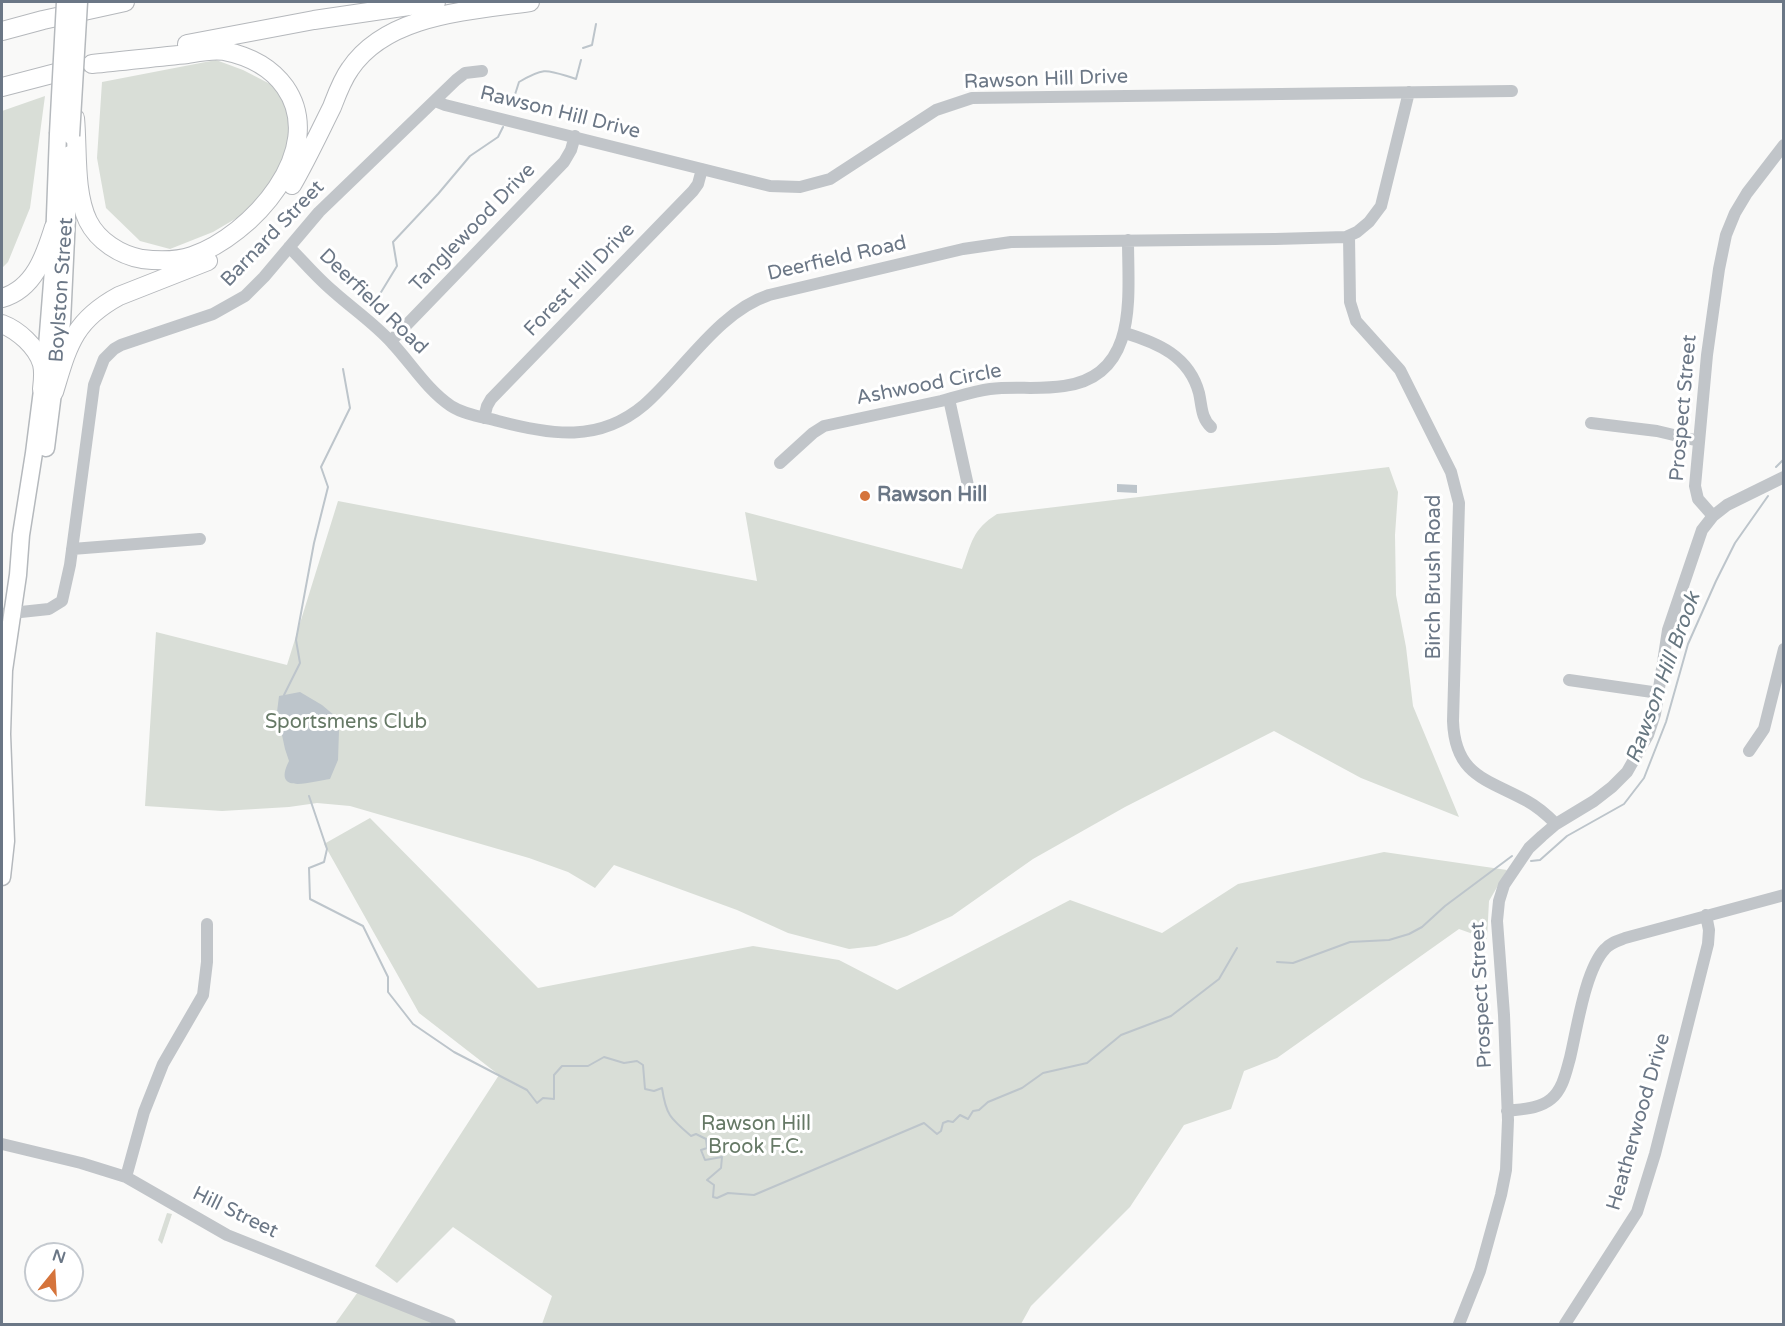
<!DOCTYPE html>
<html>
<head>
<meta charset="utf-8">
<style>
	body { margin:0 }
	#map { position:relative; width:1785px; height:1326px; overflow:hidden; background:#f9f9f8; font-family:"Varela Round",sans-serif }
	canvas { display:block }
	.frame { position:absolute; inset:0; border:3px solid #6b7786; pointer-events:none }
	.north { position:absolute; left:24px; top:1242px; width:60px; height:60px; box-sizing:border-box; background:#fff; border:2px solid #c4c9cf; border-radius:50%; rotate:18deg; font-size:16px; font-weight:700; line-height:24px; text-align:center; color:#6b7786 }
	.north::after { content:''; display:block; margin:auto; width:21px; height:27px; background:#d5743c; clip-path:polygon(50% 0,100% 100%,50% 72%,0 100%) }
</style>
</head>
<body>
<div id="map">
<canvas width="1785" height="1326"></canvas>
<div class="frame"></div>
<div class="north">N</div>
</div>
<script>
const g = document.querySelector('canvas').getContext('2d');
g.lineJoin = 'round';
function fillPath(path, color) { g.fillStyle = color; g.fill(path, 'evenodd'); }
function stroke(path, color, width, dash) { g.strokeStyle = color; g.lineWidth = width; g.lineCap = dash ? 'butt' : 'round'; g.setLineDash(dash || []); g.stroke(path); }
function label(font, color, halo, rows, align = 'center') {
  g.font = font + ' "Varela Round",sans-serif'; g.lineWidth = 6; g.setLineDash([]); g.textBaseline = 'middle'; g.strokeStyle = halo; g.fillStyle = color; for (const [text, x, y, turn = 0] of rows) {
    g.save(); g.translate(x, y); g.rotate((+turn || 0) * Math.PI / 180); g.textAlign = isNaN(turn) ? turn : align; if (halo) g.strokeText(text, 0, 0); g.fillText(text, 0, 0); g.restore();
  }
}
fillPath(new Path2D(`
	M216,60L243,70L274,86L290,110V147L274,182L252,209L213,232L170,249L140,241L106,208L97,158L102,82Z
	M45,96L30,208L8,262L2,268V111Z
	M1389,467L1398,492L1395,535L1396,595L1406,647L1413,706L1459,817L1361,778L1274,731L1125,807L1033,859L952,916L907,936L876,946L849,949L788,933L737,910L614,865L595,888L568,872L529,858L350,806L317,803L289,807L222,811L145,806L156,632L287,665L338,501L757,581L745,512L962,569C972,542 972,530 997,514Z
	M370,818L538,988L753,946L839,960L897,990L1070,900L1162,933L1238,884L1384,852L1507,870L1489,901L1487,939L1459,929L1277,1058L1244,1071L1231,1109L1184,1125L1130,1207L1031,1306L1021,1324H542L552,1296L453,1227L397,1283L375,1266L499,1075L419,1013L324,844Z
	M167,1213L172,1214L162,1244L158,1240Z
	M360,1289L450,1324H335Z`), '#d9ded7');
fillPath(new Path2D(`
	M1117,484L1137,485V493L1117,492Z
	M300,692L322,705L335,716L339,731L338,760L330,779C313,781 271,796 289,761L285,749L277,712L279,696Z`), '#bdc5cb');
stroke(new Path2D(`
	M583,48L592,45L596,24
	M511,107L519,82C546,66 547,70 576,79L581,60
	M372,307L397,266L393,242L438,194L470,156L498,137L503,127
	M1776,467L1784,459
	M284,695L300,663L296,640L314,543L328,487L321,467L350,408L343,369
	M309,796L327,849L324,862L309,868L310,899L363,926L388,977V992L413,1024L454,1052L527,1090L537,1103L543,1098L554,1099V1075L562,1066H588L604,1057L624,1063L637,1061L643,1065L645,1089L654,1091L662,1088C666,1115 670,1118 691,1136L696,1134L706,1139L707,1148L701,1150L705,1160L722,1157L721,1168L707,1180L714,1185L713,1197L717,1198L728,1193L754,1195L924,1123L937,1134L941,1131L943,1123L948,1121L953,1122L960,1115L968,1119L973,1111L979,1110L988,1102L1022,1088L1043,1073L1087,1063L1121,1035L1171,1016L1219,979L1237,948
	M1531,861L1540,860L1567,836L1624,804L1644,778L1666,722L1688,644L1716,581L1735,543L1768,496
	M1277,962L1293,963L1350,942L1389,940L1409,934L1422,927L1445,906L1512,856`), '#bdc5cb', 2);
const major = new Path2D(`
	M46,448L62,322L70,154
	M2,877L6,841L2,734L4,670L18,575L21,535L34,453L46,359L53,270L58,134`);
const highway = new Path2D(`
	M2,31L43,20L125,2
	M187,44L314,20L436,2
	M2,87L75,68
	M75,118C78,149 74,192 88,221C98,241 120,255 142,259C158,261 177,261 192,256C251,236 329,150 285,87C270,66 249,56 224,51C213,49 199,52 188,54C156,57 124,61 92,64
	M292,185C307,159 319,133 332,107C337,94 342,80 350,69C387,14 469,11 530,2
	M2,298C34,289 45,256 54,227
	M2,324C18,330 37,347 42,364C44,372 43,381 42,389
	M54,392C68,346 73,321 119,296L208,261`);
stroke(major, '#b5b9bd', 19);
stroke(highway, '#b5b8bc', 20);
stroke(new Path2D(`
	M435,101L445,105L770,186L800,187L830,179L936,110L972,98L1512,91
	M1349,236L1350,302L1356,321L1400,370L1451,472L1459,503L1453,721C1455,776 1487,779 1527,801C1538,807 1547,815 1556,824
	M289,247C304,262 318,279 334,292C353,309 375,324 392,343C411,363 427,390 451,406C465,415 483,417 498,421C551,435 599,443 644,405C684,370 718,312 769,295L963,249L1011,242L1275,239L1346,237L1357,232L1369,222L1381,206L1409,92
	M1125,333C1158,343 1189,356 1199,393C1202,406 1201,418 1211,427
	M391,341L564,162L571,150L575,136
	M949,399L969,490
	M484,418L487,406L491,399L693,191L698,184L702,169
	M1591,423L1657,431L1699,441
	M780,463L813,433L824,426C863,418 902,409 941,401C957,397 974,391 990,389C1014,386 1039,390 1064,386C1139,376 1128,297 1128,240
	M1713,516L1698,499L1695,486L1707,355L1719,269L1726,235L1735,213L1747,193L1784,145
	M72,549L200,539
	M2,614L49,609L62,601L70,565L94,385L104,359L114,349L121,345L213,314L245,296L264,277L319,212L456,80L465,73L482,71
	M1569,680L1659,693
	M1749,751L1764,729L1784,649
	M1507,1111C1522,1109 1539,1109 1551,1099C1563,1089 1566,1072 1570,1058C1577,1029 1585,970 1605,949C1610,943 1617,941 1625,938L1784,895
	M2,1144L81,1163L126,1177L227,1235L450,1324
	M126,1177L144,1112L163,1064L203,995L207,962V924
	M1459,1324L1480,1271L1501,1195L1506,1170L1508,1120L1504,1015L1497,921L1499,901L1504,885L1529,848L1542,836L1556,824L1594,801L1612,787L1627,772L1648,735L1655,714L1668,630L1702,530L1713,516L1727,505L1784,477
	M1565,1324L1637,1212L1655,1154L1708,944L1709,930L1706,915`), '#c1c5c9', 12);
stroke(major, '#fff', 16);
stroke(highway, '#fff', 18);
const majorBridge = new Path2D(`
	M58,134L65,2
	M71,136L79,2`);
stroke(majorBridge, '#b5b9bd', 19, []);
stroke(majorBridge, '#fff', 16);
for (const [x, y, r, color] of [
	[865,496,6,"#d5743c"]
]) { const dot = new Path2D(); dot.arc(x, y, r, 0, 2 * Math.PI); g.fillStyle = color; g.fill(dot); stroke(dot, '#fff', 2); }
label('20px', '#6b7786', '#fff', [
	["Rawson Hill Drive",1046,80,-2],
	["Rawson Hill Drive",560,113,14],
	["Tanglewood Drive",473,228,-46],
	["Barnard Street",273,234,-46],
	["Deerfield Road",837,259,-13],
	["Forest Hill Drive",580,280,-46],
	["Boylston Street",62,290,-86],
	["Deerfield Road",373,302,44],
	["Ashwood Circle",929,385,-11],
	["Prospect Street",1684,408,-85],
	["Birch Brush Road",1435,577,-90],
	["Prospect Street",1482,995,-93],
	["Heatherwood Drive",1639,1122,-74],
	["Hill Street",235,1213,26]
]);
label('bold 20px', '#6b7786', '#fff', [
	["Rawson Hill",877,496]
], 'left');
label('20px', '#667966', '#fff', [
	["Sportsmens Club",346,723],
	["Rawson Hill",756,1125],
	["Brook F.C.",756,1148]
]);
label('italic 21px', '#677781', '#fff', [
	["Rawson Hill Brook",1664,678,-70]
]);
</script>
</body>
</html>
